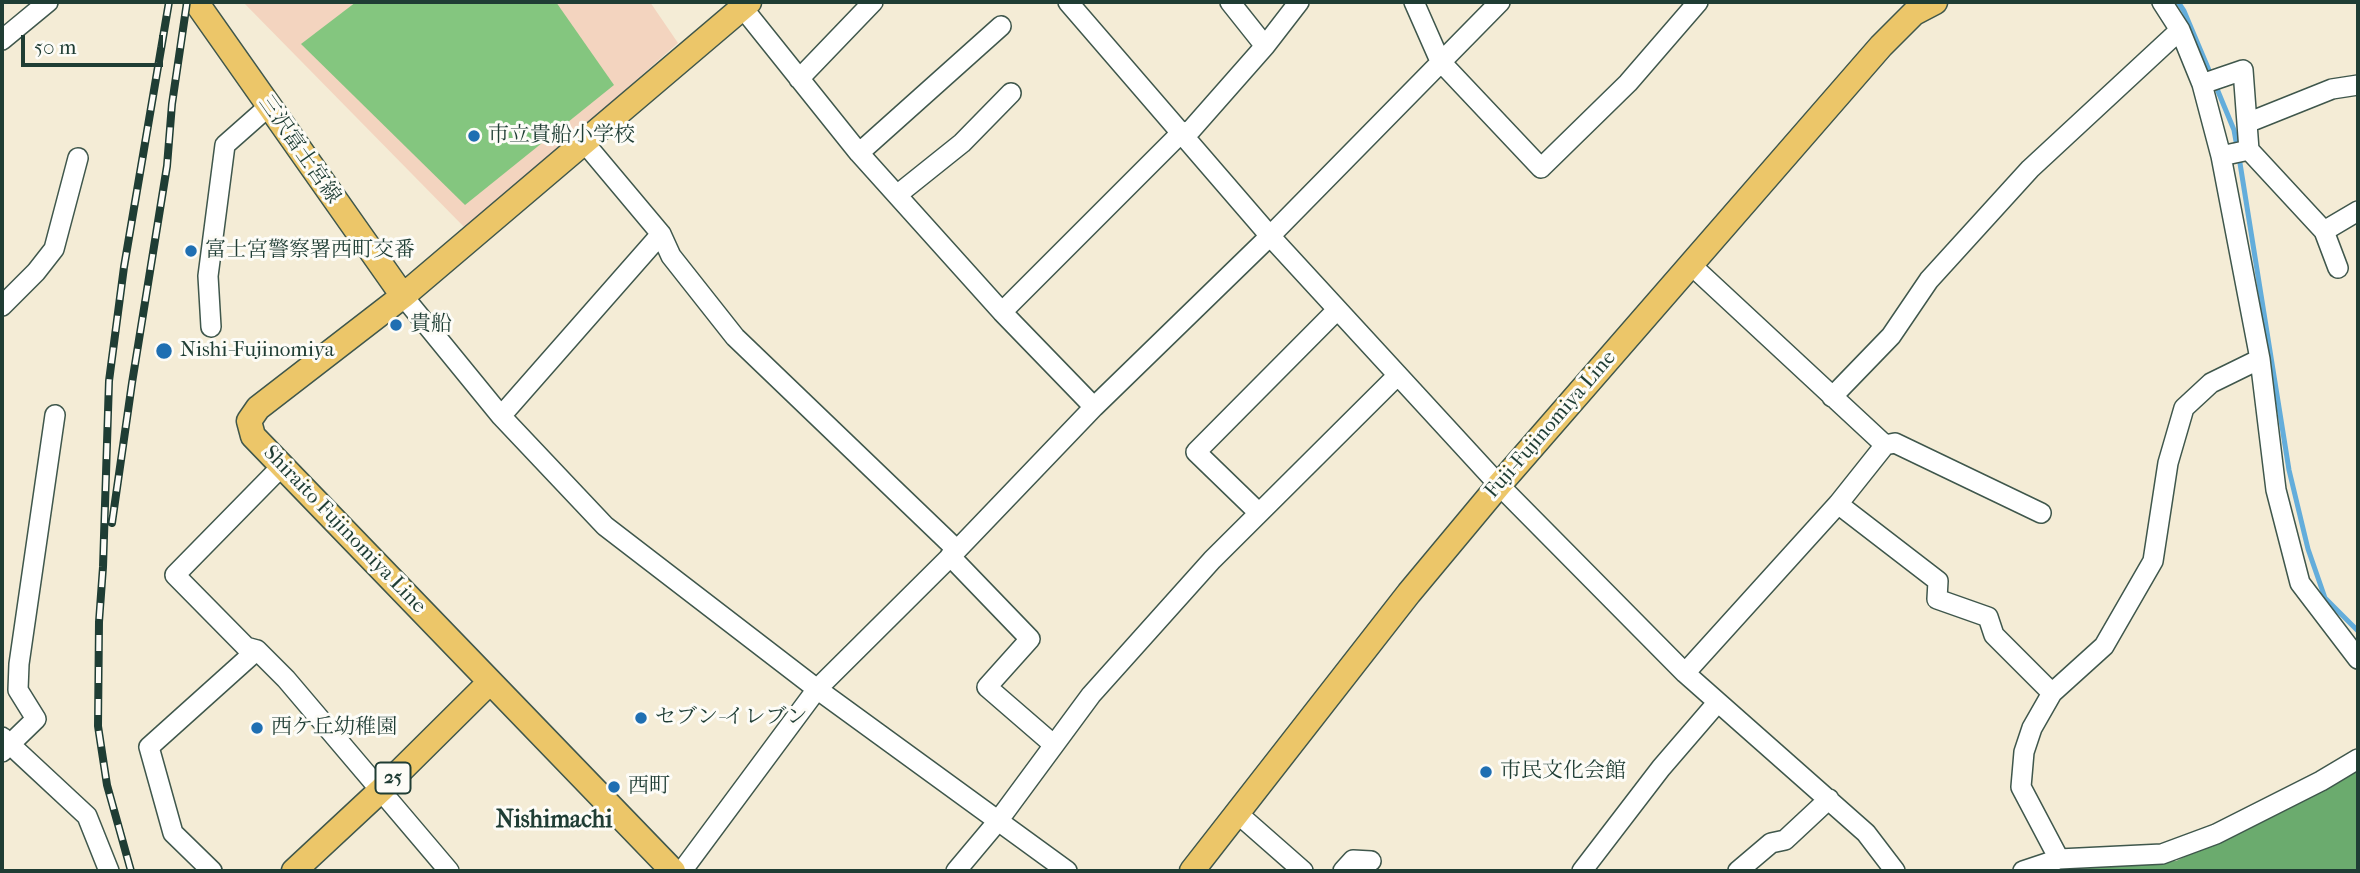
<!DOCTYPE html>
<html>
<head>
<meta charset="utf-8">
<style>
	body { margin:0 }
	#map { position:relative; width:2360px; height:873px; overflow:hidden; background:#f4ecd6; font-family:"IM FELL French Canon",serif }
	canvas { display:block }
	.frame { position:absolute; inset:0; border:4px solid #1f3d34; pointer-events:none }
	.scale { position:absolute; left:21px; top:35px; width:142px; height:32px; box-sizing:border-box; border:4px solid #1f3d34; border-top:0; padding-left:9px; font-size:21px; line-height:24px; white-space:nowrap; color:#1f3d34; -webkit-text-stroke:5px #fdfcf7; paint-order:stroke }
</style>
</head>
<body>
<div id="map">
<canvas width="2360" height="873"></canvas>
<div class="frame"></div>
<div class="scale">50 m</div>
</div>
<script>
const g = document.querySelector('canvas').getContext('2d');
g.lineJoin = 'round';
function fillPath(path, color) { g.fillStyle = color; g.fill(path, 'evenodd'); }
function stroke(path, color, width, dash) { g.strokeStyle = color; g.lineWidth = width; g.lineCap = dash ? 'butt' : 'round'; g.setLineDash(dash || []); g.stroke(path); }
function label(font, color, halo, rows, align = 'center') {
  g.font = font + ' "IM FELL French Canon","Noto Serif JP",serif'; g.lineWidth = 6; g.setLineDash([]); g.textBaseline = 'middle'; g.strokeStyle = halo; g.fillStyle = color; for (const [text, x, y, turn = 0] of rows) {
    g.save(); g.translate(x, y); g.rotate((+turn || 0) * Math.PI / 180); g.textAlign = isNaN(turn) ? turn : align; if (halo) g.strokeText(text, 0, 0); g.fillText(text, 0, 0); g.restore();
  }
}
fillPath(new Path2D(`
	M243,2H650L678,43L467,230Z`), '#f3d4bf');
fillPath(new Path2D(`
	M356,2H556L614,85L465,205L301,44Z`), '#84c67f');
fillPath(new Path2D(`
	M2358,769V871H2054L2072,866L2176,861Z`), '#6bab6e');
stroke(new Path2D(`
	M2178,2L2184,11L2211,75
	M2215,84L2234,130L2237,147
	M2239,157L2289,470L2308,549L2325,598L2358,631`), '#63addb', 5);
const minor = new Path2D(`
	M1068,2L1270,236L1499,485L1685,673L1866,833L1895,871
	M1230,2L1265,46
	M1414,2L1440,61L1541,168L1628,83L1698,2
	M2162,2L2180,30L2202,84L2221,156L2260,359L2276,490L2300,583L2358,659
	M742,7L859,153L1002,312L1094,407
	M2,40L48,2
	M799,79L873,2
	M2202,84L2243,70L2249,150
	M2247,123L2332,89L2358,85
	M583,141L661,234L671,256L735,337L957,550
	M859,153L1001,26
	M2221,156L2249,150L2324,231L2338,268
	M897,195L962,143L1011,93
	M2324,231L2358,211
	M1690,264L1885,445
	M403,296L501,416L605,526L817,689L1067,871
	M2,306L36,272L54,249L78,158
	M1002,312L1181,133L1191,130L1265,46L1299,2
	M211,327L208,276L225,145L268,107
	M1832,397L1891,336L1929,280L2030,169L2180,30
	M501,416L661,234
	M282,466L175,575L246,647L257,650L286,679L449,871
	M1838,504L1938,581L1937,599L1988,617L1994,635L2052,693
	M1259,513L1196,452L1337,310
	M950,556L1030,639L987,687L1054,745
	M1685,673L1838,504L1885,445L1895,443L2041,513
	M2,737L87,816L109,871
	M2,752L36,719L18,690L19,664L55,415
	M1237,813L1303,871
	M2059,859L2021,787L2024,752L2032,728L2052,693L2104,646L2153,561L2168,463L2184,408L2211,383L2260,359
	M212,871L173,833L149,747L257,650
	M682,871L817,689L957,550L1094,407L1270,236L1500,2
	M956,871L998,821L1091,695L1212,560L1398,375
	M1343,871L1353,860L1371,861
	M1582,871L1661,768L1717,703
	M1738,871L1771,843L1785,840L1829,799
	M2023,871L2059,859L2162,854L2216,834L2321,781L2358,759`);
const major = new Path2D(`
	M196,2L403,296
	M294,871L381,790L489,683
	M673,871L253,436L249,421L258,408L403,296L749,2
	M1192,871L1409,593L1499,485L1881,46L1914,13L1935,2`);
stroke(minor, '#3f574c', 22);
stroke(major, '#3f574c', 27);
stroke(minor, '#fff', 19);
stroke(major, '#ecc669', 24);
const rail = new Path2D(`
	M112,523L132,383L167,166L172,104L187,2
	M131,871L107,785L98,726L99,622L103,567L109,381L124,267L169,2`);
stroke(rail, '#1f3d34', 8);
stroke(rail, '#fdfcf7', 5, [16]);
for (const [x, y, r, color] of [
	[474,136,7,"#1f6fb2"],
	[191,251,7,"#1f6fb2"],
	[396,325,7,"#1f6fb2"],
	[164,351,9,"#1f6fb2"],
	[641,718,7,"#1f6fb2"],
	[257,728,7,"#1f6fb2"],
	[1486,772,7,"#1f6fb2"],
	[614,787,7,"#1f6fb2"]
]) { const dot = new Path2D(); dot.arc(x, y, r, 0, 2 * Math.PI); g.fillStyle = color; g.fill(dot); stroke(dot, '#fdfcf7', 2.5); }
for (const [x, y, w] of [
	[393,778,35]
]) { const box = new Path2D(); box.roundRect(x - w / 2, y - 15.5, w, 31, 5); g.fillStyle = '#fdfcf7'; g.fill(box); stroke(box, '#1f3d34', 2); }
label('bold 19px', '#1f3d34', null, [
	["25",393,778]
]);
label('21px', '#1f3d34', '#fdfcf7', [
	["市立貴船小学校",488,136],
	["富士宮警察署西町交番",205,251],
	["貴船",410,325],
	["Nishi-Fujinomiya",180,351],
	["セブン-イレブン",655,718],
	["西ケ丘幼稚園",271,728],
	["市民文化会館",1500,772],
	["西町",628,787]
], 'left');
label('21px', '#1f3d34', '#fdfcf7', [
	["三沢富士宮線",299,150,55],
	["Fuji-Fujinomiya Line",1551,425,-49],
	["Shiraito Fujinomiya Line",344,530,46]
]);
label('bold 24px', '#1f3d34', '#fdfcf7', [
	["Nishimachi",554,821]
]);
</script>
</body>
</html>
